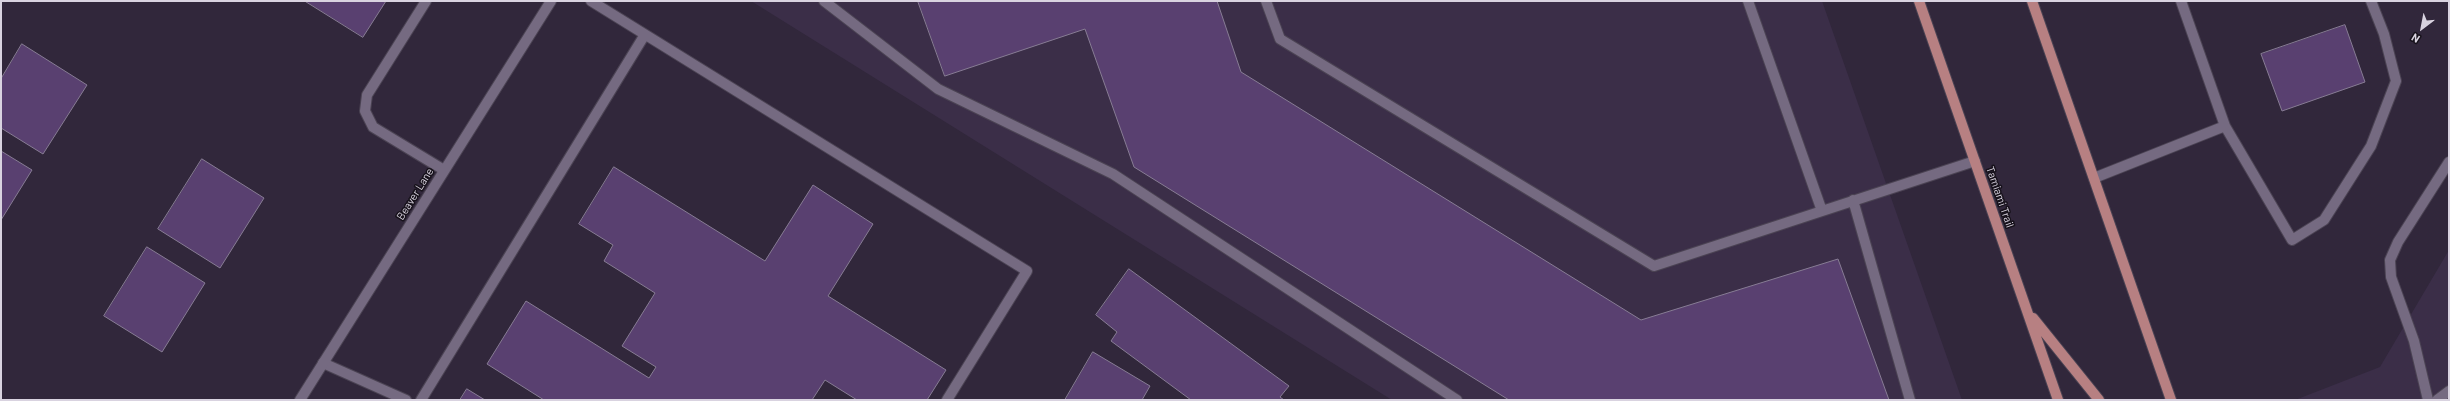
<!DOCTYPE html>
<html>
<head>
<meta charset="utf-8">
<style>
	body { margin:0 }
	#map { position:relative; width:2450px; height:401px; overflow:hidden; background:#31273b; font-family:Barlow,sans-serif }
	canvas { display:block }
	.frame { position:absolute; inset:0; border:2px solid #d9d3e0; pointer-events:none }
	.north { position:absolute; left:2402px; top:8px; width:40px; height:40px; -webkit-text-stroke:3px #17121b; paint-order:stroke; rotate:212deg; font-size:11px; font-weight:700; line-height:16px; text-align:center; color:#d9d3e0 }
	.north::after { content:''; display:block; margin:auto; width:14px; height:18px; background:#d9d3e0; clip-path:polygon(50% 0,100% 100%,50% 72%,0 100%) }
</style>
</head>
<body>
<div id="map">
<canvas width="2450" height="401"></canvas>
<div class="frame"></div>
<div class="north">N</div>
</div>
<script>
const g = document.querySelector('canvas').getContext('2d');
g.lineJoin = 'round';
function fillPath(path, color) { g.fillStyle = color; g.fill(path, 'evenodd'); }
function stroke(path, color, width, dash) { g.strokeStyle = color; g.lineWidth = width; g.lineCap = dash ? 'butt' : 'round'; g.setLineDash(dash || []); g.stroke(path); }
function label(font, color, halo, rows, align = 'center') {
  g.font = font + ' Barlow,sans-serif'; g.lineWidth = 3; g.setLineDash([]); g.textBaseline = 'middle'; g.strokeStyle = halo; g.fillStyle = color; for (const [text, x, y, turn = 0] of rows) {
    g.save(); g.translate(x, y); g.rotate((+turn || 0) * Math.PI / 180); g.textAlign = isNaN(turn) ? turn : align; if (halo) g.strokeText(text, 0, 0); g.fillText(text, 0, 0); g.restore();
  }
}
fillPath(new Path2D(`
	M751,1H1822L1962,400H1392Z
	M2449,250V400H2295L2380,367Z`), '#3b2e48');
const building = new Path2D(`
	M305,1H386L363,37Z
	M918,1H1217L1241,72L1641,320L1838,259L1889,400H1509L1134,167L1085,29L945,76Z
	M2345,25L2365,82L2282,111L2261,54Z
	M22,44L87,85L43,154L1,128V79Z
	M1,151L32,170L1,220Z
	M202,159L264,198L220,268L158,229Z
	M614,167L765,261L813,185L873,224L828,296L946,370L927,400H857L825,380L812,400H544L487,364L526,301L649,378L656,367L622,346L655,293L604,261L613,245L579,224Z
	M147,247L205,283L162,352L104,316Z
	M1129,269L1289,386L1280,397L1284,400H1191L1111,341L1117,332L1096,315Z
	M1093,352L1150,386L1142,400H1065Z
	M467,389L485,400H460Z`);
fillPath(building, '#594070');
stroke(building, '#877c94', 1);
const lane = new Path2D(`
	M426,1L367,95L365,111L373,127L444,170
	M591,1L1027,271L947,400
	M824,1L938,89L1113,174L1457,400
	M1266,1L1280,39L1654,266L1975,161
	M1748,1L1822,211
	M2225,126L2292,240L2324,220L2371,146L2396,81L2384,34L2371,1
	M2094,178L2225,126L2181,1
	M1853,200L1910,400
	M323,363L406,400
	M421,400L644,36
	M2428,400L2414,341L2391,277L2390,260L2398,242L2449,162
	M2437,400L2449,391`);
const street = new Path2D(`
	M300,400L551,1`);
const primary = new Path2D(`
	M1919,1L2058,400
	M2032,1L2171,400
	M2033,318L2099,400`);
stroke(lane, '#4b4353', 12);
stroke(street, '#4b4353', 12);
stroke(primary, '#4b4353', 12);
stroke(lane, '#756a81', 10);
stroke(street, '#756a81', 10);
stroke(primary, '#b78082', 10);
label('11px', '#d9d3e0', '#17121b', [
	["Beaver Lane",415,194,-58],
	["Tamiami Trail",2000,197,71]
]);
</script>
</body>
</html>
